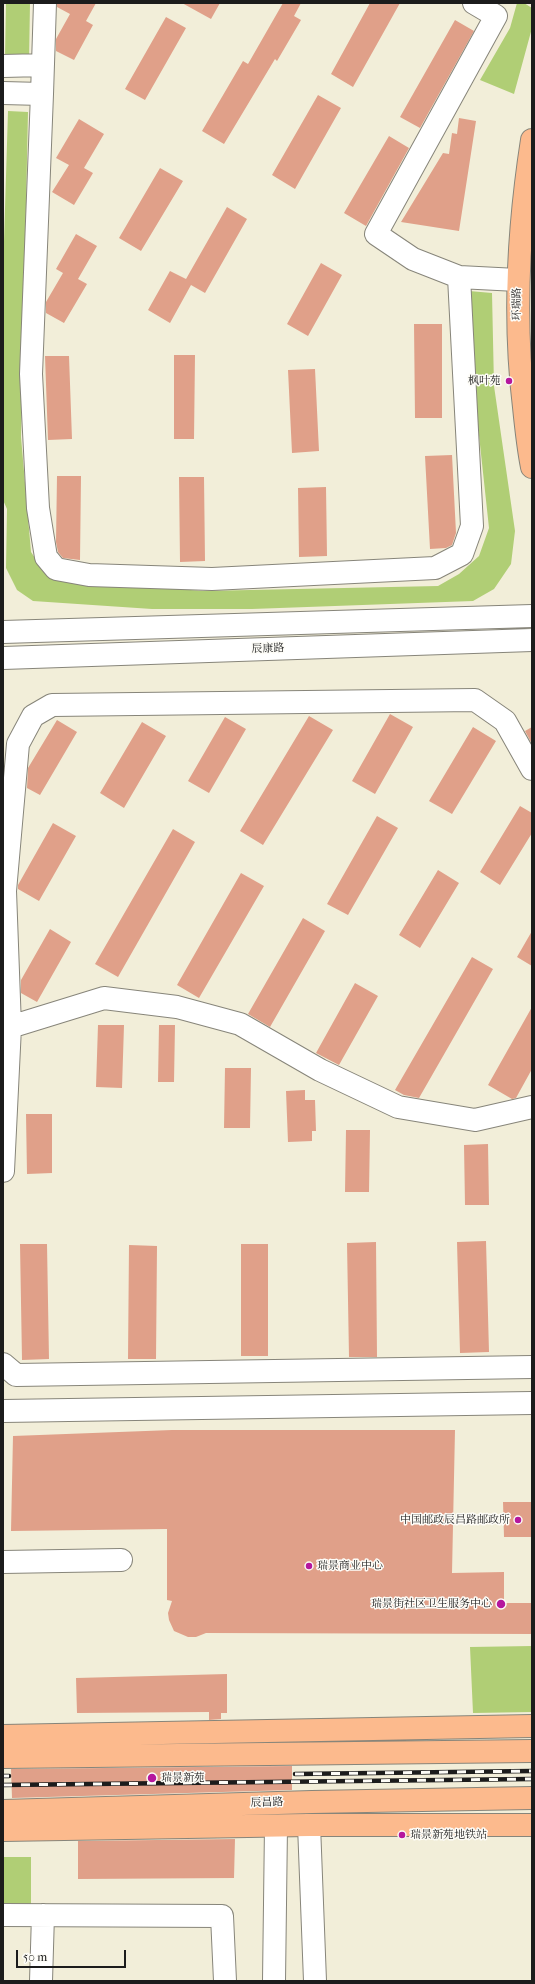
<!DOCTYPE html>
<html>
<head>
<meta charset="utf-8">
<style>
	body { margin:0 }
	#map { position:relative; width:535px; height:1984px; overflow:hidden; background:#f2eed9; font-family:"IM FELL French Canon",serif }
	canvas { display:block }
	.frame { position:absolute; inset:0; border:4px solid #1c1c1c; pointer-events:none }
	.scale { position:absolute; left:16px; top:1950px; width:110px; height:18px; box-sizing:border-box; border:2px solid #1c1c1c; border-top:0; padding-left:5px; font-size:12px; line-height:14px; white-space:nowrap; color:#1c1c1c; -webkit-text-stroke:3px #fdfcf7; paint-order:stroke }
</style>
</head>
<body>
<div id="map">
<canvas width="535" height="1984"></canvas>
<div class="frame"></div>
<div class="scale">50 m</div>
</div>
<script>
const g = document.querySelector('canvas').getContext('2d');
g.lineJoin = 'round';
function fillPath(path, color) { g.fillStyle = color; g.fill(path, 'evenodd'); }
function stroke(path, color, width, dash) { g.strokeStyle = color; g.lineWidth = width; g.lineCap = dash ? 'butt' : 'round'; g.setLineDash(dash || []); g.stroke(path); }
function label(font, color, halo, rows, align = 'center') {
  g.font = font + ' "IM FELL French Canon","Noto Serif SC",serif'; g.lineWidth = 3; g.setLineDash([]); g.textBaseline = 'middle'; g.strokeStyle = halo; g.fillStyle = color; for (const [text, x, y, turn = 0] of rows) {
    g.save(); g.translate(x, y); g.rotate((+turn || 0) * Math.PI / 180); g.textAlign = isNaN(turn) ? turn : align; if (halo) g.strokeText(text, 0, 0); g.fillText(text, 0, 0); g.restore();
  }
}
fillPath(new Path2D(`
	M6,3H30L29,62L5,57Z
	M517,3H524L532,8V28L514,94L480,80L510,28Z
	M8,111L28,112L21,437L31,552L43,570L68,580L203,591L438,586L459,574L479,556L489,528L470,352L469,291L492,293L494,386L515,531L511,564L494,589L473,601L252,609H152L33,601L17,590L6,568L7,509L3,500V274Z
	M532,1646V1712L473,1713L470,1647Z
	M3,1857H31V1908H3Z`), '#b0ce75');
fillPath(new Path2D(`
	M57,3H96L86,21L93,25L74,60L56,51V39L70,14L57,7Z
	M182,3H220L211,19Z
	M283,3H301L294,16L301,20L277,61L275,59L224,144L202,131L243,61L248,64Z
	M370,3H400L353,87L331,74Z
	M166,17L186,28L145,100L125,89Z
	M455,20L474,31L420,128L400,117Z
	M318,95L341,108L295,189L272,175Z
	M459,118L476,121L459,231L401,222L443,153L449,154L452,133L457,134Z
	M79,119L104,134L84,168L93,173L74,205L52,192L69,165L56,158Z
	M389,136L409,148L366,226L344,213Z
	M160,168L183,181L141,251L119,238Z
	M227,207L247,219L205,293L191,285L170,323L148,310L170,271L186,279Z
	M76,234L97,246L78,279L87,284L64,323L46,313V302L63,273L56,269Z
	M321,263L342,275L308,336L287,324Z
	M414,324H442V418H415Z
	M174,355H195L194,439H174Z
	M45,356H69L72,439L48,440Z
	M315,369L319,451L292,453L288,370Z
	M452,455L456,533L452,545L446,548L430,549L425,456Z
	M57,476H81L80,560L63,558L58,552L56,542Z
	M179,477H204L205,561L180,562Z
	M326,487L327,556L299,557L298,488Z
	M390,714L413,727L375,794L352,781Z
	M309,716L333,730L263,845L240,831Z
	M225,717L246,729L209,793L188,781Z
	M57,720L77,732L40,795L27,788L28,768Z
	M142,722L166,736L124,808L100,793Z
	M473,727L496,741L452,814L429,801Z
	M532,727V744L525,731Z
	M520,806L532,813V833L500,885L480,872Z
	M377,816L398,828L348,915L327,904Z
	M53,823L76,836L39,901L18,889V885Z
	M173,829L195,842L118,977L95,964Z
	M438,870L459,883L420,948L399,935Z
	M241,873L264,886L199,998L177,985Z
	M303,918L325,931L270,1027L248,1014Z
	M50,929L71,942L37,1002L21,993V980Z
	M532,931V966L517,957Z
	M472,957L493,969L419,1098L404,1095L395,1090Z
	M355,983L378,996L339,1065L316,1053Z
	M532,1007V1069L516,1098L512,1099L488,1085Z
	M98,1025H124L122,1088L96,1087Z
	M159,1025H175L174,1082H158Z
	M225,1068H251L250,1128H224Z
	M305,1090V1100H315L316,1131H312V1141L288,1142L286,1091Z
	M26,1114H52V1173L27,1174Z
	M346,1130H370L369,1192H345Z
	M488,1144L489,1205H465L464,1145Z
	M486,1241L489,1352L460,1353L457,1242Z
	M376,1242L377,1357H349L347,1243Z
	M20,1244H47L49,1359L22,1360Z
	M241,1244H268V1356H241Z
	M129,1245L157,1246L156,1359H128Z
	M172,1430H455L452,1573L504,1572V1603H532V1634L206,1633L196,1637H188L174,1631L169,1620L168,1613L172,1601L167,1600V1529L11,1531L13,1436Z
	M503,1502H532V1537H504Z
	M227,1674V1713H221V1719L209,1720V1712L77,1713L76,1678Z
	M292,1766V1790L12,1798L11,1769Z
	M235,1839L234,1878L78,1879V1841Z`), '#e0a089');
const minor = new Path2D(`
	M474,3L496,16L376,234L413,259L459,277L517,280
	M3,66L43,65
	M3,93L42,94L31,374L38,508L46,557L56,569L89,575L212,579L435,568L462,554L472,526L459,277
	M42,94L45,3
	M3,632L532,616
	M3,658L532,640
	M3,1027H10L104,998L177,1007L240,1024L320,1070L398,1107L475,1120L532,1107
	M3,1171L10,1027L5,891L18,744L33,716L52,705L475,700L505,721L532,769
	M3,1364L16,1375L532,1367
	M3,1411L532,1403
	M3,1562L121,1560
	M309,1825L315,1981
	M3,1915L222,1916L225,1981
	M41,1981L43,1915
	M274,1981L276,1826`);
const major = new Path2D(`
	M532,140C518,230 513,317 524,407C526,427 528,447 532,467
	M3,1736L532,1726
	M3,1757L532,1751
	M3,1811L312,1802L532,1798
	M3,1830L309,1825H532`);
stroke(minor, '#87857a', 24);
stroke(major, '#87857a', 24);
stroke(minor, '#fff', 22);
stroke(major, '#fcba8d', 22);
const rail = new Path2D(`
	M295,1774L532,1771
	M3,1776H9
	M3,1785L532,1779`);
stroke(rail, '#1c1c1c', 4.5);
stroke(rail, '#fdfcf7', 3, [9]);
for (const [x, y, r, color] of [
	[509,381,4,"#b5179e"],
	[518,1520,4,"#b5179e"],
	[309,1566,4,"#b5179e"],
	[501,1604,5,"#b5179e"],
	[152,1778,5,"#b5179e"],
	[402,1835,4,"#b5179e"]
]) { const dot = new Path2D(); dot.arc(x, y, r, 0, 2 * Math.PI); g.fillStyle = color; g.fill(dot); stroke(dot, '#fdfcf7', 1.5); }
label('11px', '#1c1c1c', '#fdfcf7', [
	["环瑞路",517,304,-90],
	["辰康路",268,649,-2],
	["辰昌路",267,1803,-2]
]);
label('11px', '#1c1c1c', '#fdfcf7', [
	["枫叶苑",501,381],
	["中国邮政辰昌路邮政所",510,1520],
	["瑞景商业中心",317,1566,"left"],
	["瑞景街社区卫生服务中心",492,1604],
	["瑞景新苑",161,1778,"left"],
	["瑞景新苑地铁站",410,1835,"left"]
], 'right');
</script>
</body>
</html>
